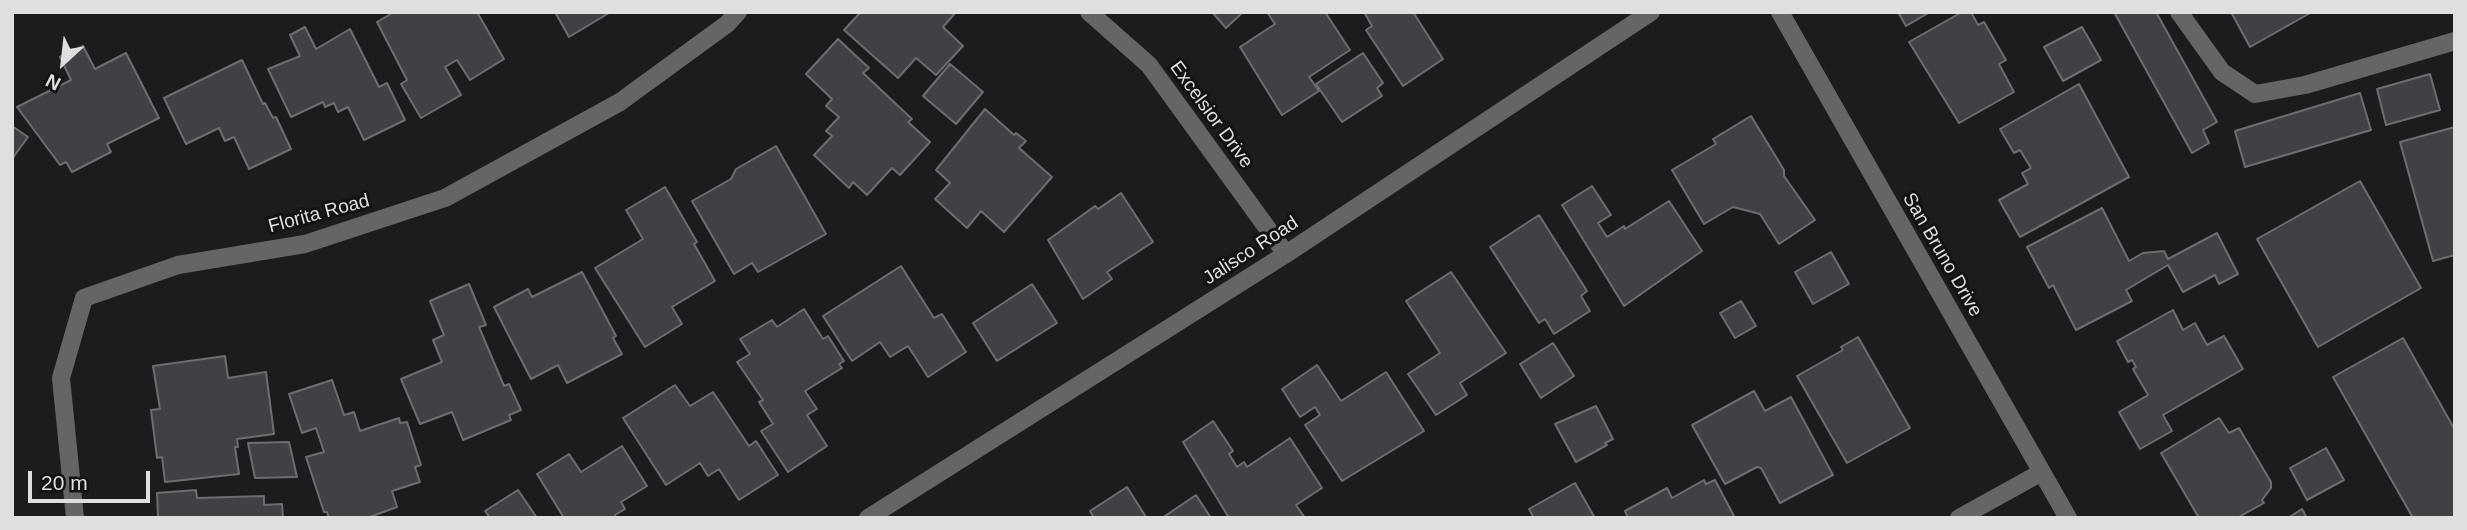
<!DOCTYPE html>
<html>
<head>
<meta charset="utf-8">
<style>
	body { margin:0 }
	#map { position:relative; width:2467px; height:530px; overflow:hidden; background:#1c1c1f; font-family:Arial,sans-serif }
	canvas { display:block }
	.frame { position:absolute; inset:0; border:14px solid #dfdfe1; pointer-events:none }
	.north { position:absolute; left:28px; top:28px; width:70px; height:70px; -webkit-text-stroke:5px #131316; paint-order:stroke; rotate:207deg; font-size:19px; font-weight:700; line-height:28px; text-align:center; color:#dfdfe1 }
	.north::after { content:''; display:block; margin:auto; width:24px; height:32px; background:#dfdfe1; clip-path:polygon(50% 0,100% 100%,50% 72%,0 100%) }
	.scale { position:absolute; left:28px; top:471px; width:122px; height:32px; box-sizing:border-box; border:4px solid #dfdfe1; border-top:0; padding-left:9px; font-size:21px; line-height:24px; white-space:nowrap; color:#dfdfe1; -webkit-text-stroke:5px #131316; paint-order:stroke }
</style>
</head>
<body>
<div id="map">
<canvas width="2467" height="530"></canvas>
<div class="frame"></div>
<div class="north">N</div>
<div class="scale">20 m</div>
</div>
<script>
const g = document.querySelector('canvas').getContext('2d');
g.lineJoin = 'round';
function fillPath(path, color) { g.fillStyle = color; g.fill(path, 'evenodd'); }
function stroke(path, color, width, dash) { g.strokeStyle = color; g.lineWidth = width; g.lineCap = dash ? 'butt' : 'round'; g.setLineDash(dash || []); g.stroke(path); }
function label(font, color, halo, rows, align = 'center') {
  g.font = font + ' Arial,sans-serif'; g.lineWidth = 6; g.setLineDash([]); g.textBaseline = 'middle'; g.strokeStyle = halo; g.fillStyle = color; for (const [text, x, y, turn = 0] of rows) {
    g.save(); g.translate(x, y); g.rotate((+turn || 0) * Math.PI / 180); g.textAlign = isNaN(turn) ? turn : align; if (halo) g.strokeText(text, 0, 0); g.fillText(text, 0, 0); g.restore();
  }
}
const building = new Path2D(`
	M394,12H477L504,59L470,80L457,60L445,67L461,95L421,118L401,84L407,80L377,22Z
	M555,12H609V13L569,37Z
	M861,12H956L943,27L963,46L936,75L916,58L898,78L844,30Z
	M1212,12H1243L1226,28Z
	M1267,12H1325L1350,50L1309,77L1319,91L1282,115L1240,47L1275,24Z
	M1364,12H1413L1443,59L1403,86L1366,30L1372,26Z
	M1898,12H1930L1906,26Z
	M1962,12H1971L1978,25L1984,22L2006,60L1999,64L2014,92L1959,123L1909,42Z
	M2114,12H2156L2217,122L2203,130L2209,143L2192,153Z
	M2231,12H2312L2250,47Z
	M305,27L316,49L350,29L379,87L387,83L405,120L364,140L348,107L338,112L334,103L325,107L323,102L291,117L268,69L300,56L290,35Z
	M2082,27L2101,60L2063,81L2044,47Z
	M838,39L869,68L863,73L912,119L908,122L930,142L900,175L892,168L867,195L853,182L849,188L814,155L832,136L826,131L839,117L826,106L832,99L806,74Z
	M83,46L95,69L126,53L159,118L107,144L111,152L72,172L66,162L60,165L17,107L71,80L60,57Z
	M1363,53L1383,83L1377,88L1382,96L1342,122L1316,84Z
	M242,60L263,104L265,103L273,118L276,117L291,149L249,169L234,137L225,141L219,128L186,144L164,98Z
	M950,64L983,92L956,124L923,96Z
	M2430,74L2440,110L2386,125L2377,89Z
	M2079,84L2129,177L2020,237L1999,200L2028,184L2022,173L2031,168L2020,150L2014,153L2000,129Z
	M2360,93L2371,130L2245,167L2235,131Z
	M985,109L1014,135L1016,133L1026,141L1019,148L1052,177L1004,232L981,211L967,228L935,199L950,183L936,170Z
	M1751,116L1784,170V176L1815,220L1779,244L1760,214L1733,207L1704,224L1672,170L1716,144L1713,139Z
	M12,126L28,137L12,159Z
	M2455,127V255L2433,261L2400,142Z
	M776,146L826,234L758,272L752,263L734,274L692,201L731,179L736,169Z
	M2360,181L2421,288L2318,347L2257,239Z
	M1592,186L1611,215L1598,223L1607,237L1624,226L1625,229L1669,201L1702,251L1624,306L1562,205Z
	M665,187L697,242L694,244L715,281L672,307L682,324L645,347L595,268L643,239L626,210Z
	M1121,193L1153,242L1107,272L1112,279L1083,299L1048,240L1095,206L1098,209Z
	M2102,208L2129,261L2143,253L2164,251L2168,259L2217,233L2238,274L2219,284L2215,275L2183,292L2168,265L2126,290L2132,301L2076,330L2053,285L2049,288L2027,247Z
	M1539,215L1587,291L1581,296L1590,311L1554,334L1545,319L1539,323L1490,247Z
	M1831,252L1849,284L1813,304L1795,272Z
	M901,266L934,318L942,314L966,352L928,377L908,346L890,357L880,342L852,361L823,316Z
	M582,272L616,336L613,338L622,354L567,383L558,365L531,379L494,307L528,289L532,297Z
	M1451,272L1506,353L1460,383L1467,395L1436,415L1408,374L1440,353L1406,301Z
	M469,284L486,325L479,327L504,386L509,384L521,410L509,415L511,420L463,440L452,412L420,424L401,379L442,362L433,340L444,335L430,301Z
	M1032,284L1057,323L997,361L973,323Z
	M1741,301L1756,326L1735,338L1720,313Z
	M804,309L823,339L828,336L844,361L839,364L842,368L805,391L817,409L807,415L827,446L788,472L761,431L773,424L759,402L763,400L737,362L750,354L740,339L772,320L777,327Z
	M2173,310L2183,330L2195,323L2207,345L2224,336L2243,369L2163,415L2172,431L2140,449L2119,412L2148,395L2133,369L2136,367L2132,360L2128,362L2117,341Z
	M1858,337L1910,428L1847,463L1797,376L1843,350L1841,347Z
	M2403,338L2455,430V518H2413L2333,377Z
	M1553,343L1574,376L1541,398L1520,364Z
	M225,356L228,378L266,372L274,434L237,439L238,447H235L239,474L165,482L162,457L157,458L151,410L160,409L153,366Z
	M1317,365L1341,401L1386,372L1424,431L1342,481L1305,425L1320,415L1315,407L1300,417L1282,389Z
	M332,380L344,415L354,412L360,431L399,418L400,423L407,422L421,465L415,467L420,482L392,491L397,507L367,518H329L327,512H324L306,457L324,452L316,428L302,433L289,394Z
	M675,385L690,406L713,392L749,446L756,441L778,475L739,500L719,469L708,476L700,463L666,485L623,418Z
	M1754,391L1765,411L1791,397L1833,475L1780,503L1761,468L1757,467L1725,484L1692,425Z
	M1596,406L1613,439L1605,443L1607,445L1576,462L1555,424Z
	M2219,418L2229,433L2239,428L2271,482V488L2262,500L2264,503L2237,518H2199L2161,453Z
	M1213,421L1233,451L1229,454L1237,467L1244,462L1247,467L1290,438L1322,488L1296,505L1305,518H1229L1183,442Z
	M289,442L297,477L255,478L248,443Z
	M622,446L647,486L621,502L625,509L615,515L616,518H564L537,474L569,454L581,472Z
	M2326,448L2344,480L2307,500L2290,468Z
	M1704,480L1706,484L1715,480L1735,518H1628L1625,511L1667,488L1672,498Z
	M1575,483L1595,518H1534L1529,509Z
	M1127,487L1146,517L1094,518L1090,511Z
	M196,490L197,498L264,496V505L282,504L283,518H158L157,493Z
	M518,490L537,518H490L485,511Z
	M1196,495L1211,518H1162Z
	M2302,509L2307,518H2288Z`);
fillPath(building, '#414145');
stroke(building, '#6d6d71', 2);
stroke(new Path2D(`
	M1089,12L1149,65L1286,254
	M1780,12L2068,518
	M2179,12L2222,72L2255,94L2305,85L2455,41
	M75,518L61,378L84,298L178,265L305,244L445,198L620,102L727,24L738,12
	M868,518L1286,254L1651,12
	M1959,518L2042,472`), '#656567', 18);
label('19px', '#dfdfe1', '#131316', [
	["Excelsior Drive",1211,115,54],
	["Florita Road",319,214,-15],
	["Jalisco Road",1251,251,-33],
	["San Bruno Drive",1942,255,60]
]);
</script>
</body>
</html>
